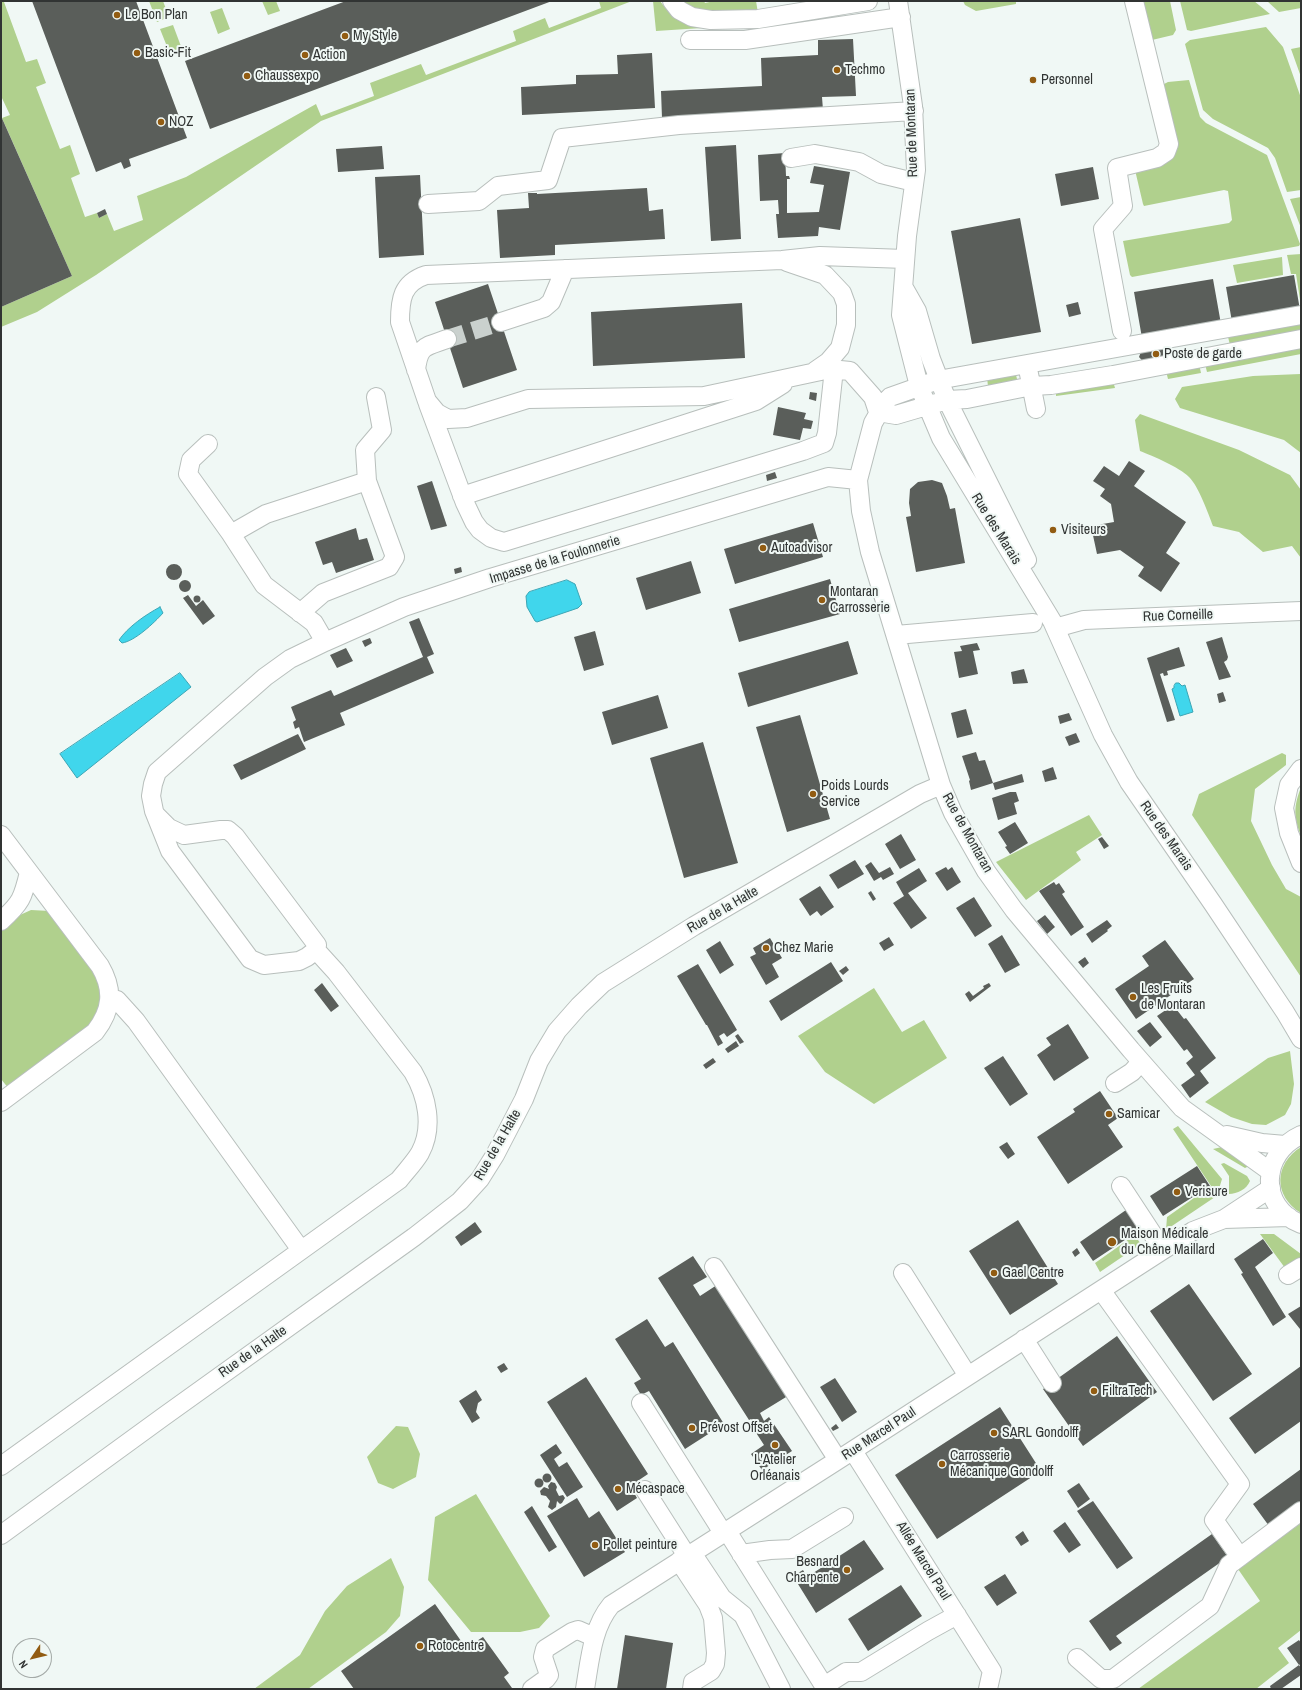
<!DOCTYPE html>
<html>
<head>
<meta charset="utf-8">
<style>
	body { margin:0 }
	#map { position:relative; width:1302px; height:1690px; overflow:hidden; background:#f0f8f5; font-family:"Archivo Narrow",sans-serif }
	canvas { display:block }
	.frame { position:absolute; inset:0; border:2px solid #313433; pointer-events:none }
	.north { position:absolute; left:12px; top:1638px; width:40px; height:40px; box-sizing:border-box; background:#f0f8f5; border:1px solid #a4aaa7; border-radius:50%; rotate:235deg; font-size:11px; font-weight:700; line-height:16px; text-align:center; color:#313433 }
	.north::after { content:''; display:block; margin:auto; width:14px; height:18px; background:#925c12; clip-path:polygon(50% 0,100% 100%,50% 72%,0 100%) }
</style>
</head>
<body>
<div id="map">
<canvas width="1302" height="1690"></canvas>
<div class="frame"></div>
<div class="north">N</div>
</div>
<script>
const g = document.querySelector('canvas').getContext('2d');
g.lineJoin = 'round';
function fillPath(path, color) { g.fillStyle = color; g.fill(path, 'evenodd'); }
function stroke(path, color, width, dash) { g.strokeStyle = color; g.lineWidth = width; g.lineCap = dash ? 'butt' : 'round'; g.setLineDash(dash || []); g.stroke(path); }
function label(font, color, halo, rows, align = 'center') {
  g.font = font + ' "Archivo Narrow",sans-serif'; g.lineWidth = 4; g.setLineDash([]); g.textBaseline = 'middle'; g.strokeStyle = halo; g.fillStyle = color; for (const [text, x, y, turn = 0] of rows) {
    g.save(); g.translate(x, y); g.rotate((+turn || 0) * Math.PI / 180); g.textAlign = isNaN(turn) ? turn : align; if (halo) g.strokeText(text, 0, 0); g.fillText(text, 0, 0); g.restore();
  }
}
fillPath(new Path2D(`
	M1,1H6L4,2L26,62L37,59L46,83L36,87L60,149L70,145L80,174L71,178L85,217L97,213L99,218L107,214L114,231L143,220L137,196L186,177L316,104L321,116L374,96L370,83L421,64L426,75L516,41L513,31L545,18L549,28L601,8L599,1H632L321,121L96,275L37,312L1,327V307L72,276L2,118L10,115L1,96Z
	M149,1H163L169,17L157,22Z
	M262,1H276L280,11L268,15Z
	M653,1H660C671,17 684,23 702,28L656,31Z
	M679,1H704L705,3L714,1H756L758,13L707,14Z
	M963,1L1016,2V4L976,11L965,5Z
	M1142,1H1170L1176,30L1173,35L1152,40Z
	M1180,1H1254L1270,14L1191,31L1187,30Z
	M1267,1H1301V8L1279,12Z
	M222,8L230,29L218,34L210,12Z
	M173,25L182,49L170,54L160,29Z
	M1266,27L1283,47L1301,98V190L1287,192L1275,158L1268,148L1213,119L1203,110L1185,44L1190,40Z
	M1301,47V77L1291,49Z
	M1189,80L1200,117L1206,123L1267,155L1300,244L1299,246L1132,277L1130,275L1123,241L1229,223L1232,220L1228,191L1224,190L1144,206L1143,204L1135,170C1151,166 1177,166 1177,146L1162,85L1168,82Z
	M1301,197V228L1290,199Z
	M1301,254V306L1296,274H1291L1287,255Z
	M1282,257L1283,275L1237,283L1233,265Z
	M1301,320V333L1230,345L1228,337Z
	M1301,346V354L1207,372L1205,364Z
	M1199,364L1201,373L1168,379L1166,371Z
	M1300,374L1301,375V453L1284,440L1180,408L1175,399L1182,387L1253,376Z
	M1016,375L1017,379L1015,381L988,386L987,378Z
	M1113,381L1115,388L1056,396V391Z
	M1140,414L1239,450L1290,475L1301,490V558L1292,546L1263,552L1239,532L1213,526C1208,513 1199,487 1189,477C1179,467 1153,456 1140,451L1135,420Z
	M1282,753L1286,755V765L1255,789L1251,821L1272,865L1286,889L1301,897V977L1192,815L1199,794Z
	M1301,787V836C1293,816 1294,806 1301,787Z
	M1089,815L1102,835L1076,852L1081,860L1026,900L996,862Z
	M31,910L50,911L96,971L103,1004L95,1022L9,1089L1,1079V932L20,915Z
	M874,988L902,1032L924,1020L947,1058L874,1104L825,1072L798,1036Z
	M1290,1051L1294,1084L1291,1104L1285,1115L1266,1125L1252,1124L1231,1117L1205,1102L1268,1058Z
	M1178,1126L1222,1179L1218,1192L1215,1197L1166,1230L1167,1217L1211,1186L1173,1129Z
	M1222,1147L1248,1162L1247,1167L1245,1168L1213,1149Z
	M1301,1147V1213C1273,1196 1274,1164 1301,1147Z
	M1224,1163L1247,1176L1250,1181C1247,1189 1237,1194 1229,1194V1176L1221,1164Z
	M1139,1232L1143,1237L1138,1240L1141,1244L1100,1272L1095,1263Z
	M1260,1234H1274L1301,1254V1262L1288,1272Z
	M396,1426L408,1427L420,1454L416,1477L393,1489L378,1483L367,1457Z
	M476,1494L550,1616L539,1628L520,1632H471L428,1580L435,1517Z
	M1301,1523V1630L1278,1648L1289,1663L1256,1689H1138L1260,1601L1238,1569Z
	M391,1558L404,1587L400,1616L386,1632L308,1689H254L300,1655L325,1611L347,1586Z`), '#b0d08d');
const water = new Path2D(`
	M567,580L575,584L582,604L578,608L537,622L535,621L527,607L526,596L529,592Z
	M160,607L163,613C154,623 135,641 122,643L119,640C128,627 145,615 160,607Z
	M180,673L191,687L77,778L60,754Z
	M1176,683H1179L1182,686L1185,685L1193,712L1180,716L1172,689L1174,688V686Z`);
fillPath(water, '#40d6ec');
stroke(water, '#3ca5b4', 1);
fillPath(new Path2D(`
	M32,1H136L187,138L129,159L131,166L124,169L121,162L96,172Z
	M346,1H552L210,129L185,61Z
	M853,39L856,96L822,97L823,110L662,118L661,91L762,86L761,58L818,55V40Z
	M652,53L655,108L522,115L521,87L576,84V75L618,74L617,55Z
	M1,116L72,276L1,307Z
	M736,145L741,239L711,241L705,147Z
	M382,146L384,169L338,172L336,149Z
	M785,153L786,176H789L790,179H787V213L819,212L824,185L810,183L814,166L850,172L840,230L819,227L818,236L778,238L776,214H779L778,200L760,201L758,155Z
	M1093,167L1099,199L1061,206L1055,174Z
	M420,175L424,255L379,258L375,177Z
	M647,188L649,211L663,209L665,239L555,245V255L500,258L497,210L529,208L528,193H537V194Z
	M105,209L107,214L99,218L97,213Z
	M1020,218L1041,332L972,344L951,231Z
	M1294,275L1300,310L1232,322L1226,287Z
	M1213,279L1221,324L1142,338L1134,292Z
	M488,284L517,370L463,388L435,302Z
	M1078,302L1081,314L1069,317L1066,305Z
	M742,303L745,358L593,366L591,312Z
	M1166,343L1173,351L1169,360L1146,365L1139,357L1142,349Z
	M810,392L817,393L816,401L809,399Z
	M778,407L806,413L804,419L813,421L811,429L803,428L800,440L773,435Z
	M1129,461L1145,471L1134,486L1186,522L1166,553L1180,563L1161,592L1138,576L1144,567L1120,550L1097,554L1091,526L1114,522L1111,504L1100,496L1105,489L1093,481L1104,466L1119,476Z
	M775,472L777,478L767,481L766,475Z
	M932,480L942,483L947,496L950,509L955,508L965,563L916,572L906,517L911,516L909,503L910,489L918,482Z
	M432,481L447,526L431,530L417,486Z
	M813,523L823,557L735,584L724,549Z
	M356,528L359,540L367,538L374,560L336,573L332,562L323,565L315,542Z
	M691,561L701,593L646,610L636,578Z
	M166 572a8 8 0 1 1 16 0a8 8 0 1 1-16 0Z
	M461,567L462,572L455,574L454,569Z
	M830,579L840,614L739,642L729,609Z
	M179 586a6 6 0 1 1 12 0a6 6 0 1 1-12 0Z
	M188,595L196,606L203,600L215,616L203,625L183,598Z
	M193.5 599a3.5 3.5 0 1 1 7 0a3.5 3.5 0 1 1-7 0Z
	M419,618L434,654L427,657L434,673L340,713L345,725L304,742L299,727L295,729L293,722L296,720L291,707L331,690L334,696L423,657L409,622Z
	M595,631L604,665L584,671L574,637Z
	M1222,637L1228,657L1227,660L1224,662L1231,677L1219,680L1206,642Z
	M370,638L372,643L365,647L362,641Z
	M848,641L858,674L748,707L738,673Z
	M977,643L980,650L973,651L978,674L959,678L954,652L962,651L960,646Z
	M1179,647L1185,666L1167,671L1168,675L1164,676L1163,673L1160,674L1175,720L1167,722L1147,658Z
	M346,648L353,661L337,668L330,655Z
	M1024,669L1028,683L1013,684L1011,672Z
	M1223,692L1226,701L1219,703L1217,694Z
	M658,695L668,728L612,745L602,712Z
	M966,709L973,734L957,738L951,713Z
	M1069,713L1072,720L1060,724L1058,716Z
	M800,715L830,819L787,832L756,727Z
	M1076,733L1080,742L1069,746L1065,737Z
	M298,734L306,749L241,780L233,765Z
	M703,742L738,863L684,878L650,758Z
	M976,752L979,761L985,760L993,783L971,790L969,781L970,780L962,756Z
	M1053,767L1057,779L1045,782L1042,771Z
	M1022,774L1024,782L995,790L993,783Z
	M1010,792H1016L1019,801L1014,803L1017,814L998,820L992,798Z
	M1015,822L1028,843L1010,854L1005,847L1007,846L998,832Z
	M901,834L916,860L900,869L885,844Z
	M1102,837L1109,846L1104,849L1098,839Z
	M855,860L864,874L838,889L829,875Z
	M871,862L879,873L890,867L894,874L883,880L881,877L874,881L865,866Z
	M946,867L948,870L952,867L961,882L947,891L935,873Z
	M919,868L927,881L908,893L927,918L911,929L893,903L904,896L896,882Z
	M1054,882L1056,885L1059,883L1065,892L1062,894L1084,927L1071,936L1039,891Z
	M820,886L834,907L821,916L817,911L810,916L799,899Z
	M871,891L876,899L873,901L868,893Z
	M974,897L992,926L975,937L956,908Z
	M1045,915L1055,927L1047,934L1037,921Z
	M1107,920L1112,926L1107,930L1108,931L1092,943L1086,934Z
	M1002,935L1020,965L1005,973L988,944Z
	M889,937L894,945L884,951L879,943Z
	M770,938L782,958L772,964L779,977L766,985L750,957L756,954L753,948Z
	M1165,940L1194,979L1136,1019L1115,989L1149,966L1142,956Z
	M720,941L734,965L720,974L706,950Z
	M1085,957L1089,963L1083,968L1078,962Z
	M831,962L843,981L781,1021L769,1001Z
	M698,964L737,1030L727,1037L724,1033L719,1036L723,1043L718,1046L707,1025H706L677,976Z
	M846,966L849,970L843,975L839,971Z
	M322,983L339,1006L331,1012L314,990Z
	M989,983L991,986L970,1002L965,994L969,991L973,996L984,988L983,986Z
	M1173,1005L1184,1019L1186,1018L1216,1058L1200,1071L1209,1083L1190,1098L1181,1085L1195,1075L1186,1063L1193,1057L1187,1049L1184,1051L1157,1016Z
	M1150,1022L1162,1037L1150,1047L1137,1031Z
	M1068,1024L1089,1058L1054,1081L1037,1055L1051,1045L1046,1038Z
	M738,1034L744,1042L740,1044L735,1036Z
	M736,1041L739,1046L728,1053L725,1049Z
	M1003,1056L1028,1094L1010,1106L984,1068Z
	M713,1058L716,1062L706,1069L703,1065Z
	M1100,1091L1118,1118L1108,1125L1123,1147L1068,1184L1037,1137L1075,1112L1073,1109Z
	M1007,1142L1015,1154L1008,1159L999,1147Z
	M1197,1166L1210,1186L1163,1216L1150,1196Z
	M1126,1210L1140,1230L1093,1261L1080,1242Z
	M1018,1220L1058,1284L1010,1315L969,1251Z
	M475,1222L482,1232L461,1246L455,1237Z
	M1263,1239L1273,1253L1255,1267L1286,1317L1273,1326L1241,1274L1243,1273L1234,1259Z
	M1077,1248L1080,1253L1075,1257L1072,1252Z
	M693,1256L707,1277L693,1285L700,1296L720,1283L791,1394L760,1413L764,1421L769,1417L792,1451L762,1470L751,1454L764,1445L753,1428L756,1426L751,1419L749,1420L658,1278Z
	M1189,1284L1252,1374L1213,1401L1150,1311Z
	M1301,1306V1329H1300L1288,1314Z
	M647,1319L665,1347L673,1342L724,1424L685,1449L649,1391L641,1395L634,1383L641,1379L615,1339Z
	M1117,1336L1157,1392L1083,1446L1043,1389Z
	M504,1363L508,1369L501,1373L497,1367Z
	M1301,1366V1421L1255,1454L1229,1418Z
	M586,1377L648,1474L630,1486L637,1498L617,1511L547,1402Z
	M835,1378L857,1412L842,1422L820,1387Z
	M476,1390L482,1400L478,1403L476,1412L480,1418L472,1423L459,1401Z
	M1000,1407L1041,1471L937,1539L895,1475Z
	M836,1424L839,1428L833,1431L831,1428Z
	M556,1444L562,1453L554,1459L559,1467L567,1462L583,1487L567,1497L540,1455Z
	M1301,1469V1503L1269,1526L1253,1504Z
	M542.5 1478a4.5 4.5 0 1 1 9 0a4.5 4.5 0 1 1-9 0Z
	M534.5 1483a4.5 4.5 0 1 1 9 0a4.5 4.5 0 1 1-9 0Z
	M551,1482L555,1483L557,1487L556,1490L559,1496L563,1495L565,1498L562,1503L560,1504L557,1501L556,1507L552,1510L548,1507L550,1501L546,1496L541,1495L540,1491L544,1487L549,1489L548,1486Z
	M1079,1483L1090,1499L1078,1508L1067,1491Z
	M577,1498L589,1518L599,1511L625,1552L584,1577L547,1516Z
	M1093,1501L1133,1558L1117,1569L1077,1511Z
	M532,1506L557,1547L549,1552L524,1512Z
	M1065,1522L1081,1545L1069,1553L1053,1531Z
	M1023,1531L1029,1541L1021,1546L1015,1537Z
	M1212,1534L1228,1557L1116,1636L1122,1643L1110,1651L1089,1621Z
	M864,1540L884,1569L816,1613L793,1576L803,1570L807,1577Z
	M1005,1574L1017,1593L997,1606L984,1587Z
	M901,1585L922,1616L868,1651L848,1619Z
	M435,1604L466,1648L483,1637L509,1673L504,1677L512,1688L354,1689L341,1671Z
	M625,1635L673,1643L666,1689H617Z
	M1299,1640L1301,1643V1664L1299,1665L1287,1648Z
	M1299,1665L1301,1668V1675L1281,1689H1271L1270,1686Z`), '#5a5e5a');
stroke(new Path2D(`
	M447,339L501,322`), '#cad1ce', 18, [18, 9]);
const minor = new Path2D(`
	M672,1L679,10L692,17L711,20L758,19L868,1
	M898,1L913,106L916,170L907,236L901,315L919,386L941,438L1052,621L1103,735L1129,782L1213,904L1285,1012L1301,1039
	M690,40H745L901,17
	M791,158L815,154L859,162L881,174L914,182
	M428,204L479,201L498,186L548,180L562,138L679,125L914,111
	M787,262L825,275L842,293L846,304V325L840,348L828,362L815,371
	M904,288L917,311L931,359L947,400L1027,560
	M501,322L544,308L551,302L565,269
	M1122,331L1103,229L1123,206L1117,168L1157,158L1166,152L1169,144L1134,1
	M1027,364L1301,315
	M416,370C419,345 425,347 447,339
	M428,404L465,503L474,522L480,530L491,538L504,542L803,451L824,443L827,433L834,369
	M1036,409L1027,364L938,380L890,397L885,402L873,423L858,480L861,511L870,552L941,785L953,813L986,871L1014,910L1131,1050L1182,1108L1271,1172
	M878,412L873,397L850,371L830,369L704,396L528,399L467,418L448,419L437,413L427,401L400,322C400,299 402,283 426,275L782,260L820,256L905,259
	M878,412L896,415L947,400L967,399L1032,386L1051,385L1113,375L1301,339
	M208,444L191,460L188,474L231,534L264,585L314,623L325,642
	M462,496L756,401L783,384
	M231,534L266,514L367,481
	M300,613L323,593L389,567L395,557L367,481L365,450L382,430L376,397
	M1055,628L1084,620L1301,611
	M896,635L1033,623
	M1301,769L1289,785L1284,808L1289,833L1301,863
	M156,815L169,828L184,835L221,830H228L235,836L317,945L316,950L307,957L299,961L264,965L250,959L170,851L154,811L151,796L153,784L157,772L265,677L290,659L325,642L404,607L490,578L828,477L858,480
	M1,835L100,966C114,990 112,1010 95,1032L1,1102
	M1,921C21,903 23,898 29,872
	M110,999L117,1000L136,1021L301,1250
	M1115,1083L1132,1072L1141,1062
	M1227,1135L1262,1143L1285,1145
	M1301,1135C1261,1153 1258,1207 1301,1224
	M1121,1186L1163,1250
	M1224,1219L1289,1217
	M714,1267L838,1460
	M903,1273L968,1376
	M1288,1275L1301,1267
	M1101,1290L1240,1484L1214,1520L1240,1557
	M1024,1339L1052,1383
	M641,1403L723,1533
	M853,1451L992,1671L988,1689
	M1,1466L399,1180C406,1171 414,1163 420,1153C434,1127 427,1096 413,1072L336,972L316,950
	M645,1490L687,1556
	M727,1531L826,1689
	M1,1535L163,1417L414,1237L460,1201L480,1179L495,1155L524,1099L539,1061L557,1031L579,1006L603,983L694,926L920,794L941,785
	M692,1553L722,1598L743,1615L781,1689
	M741,1554L770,1550L792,1549L844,1517
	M679,1561L708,1605L713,1618L716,1653L715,1664L711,1671L693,1682L692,1689
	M1077,1658L1101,1679H1113L1210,1606L1229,1565L1301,1511
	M824,1686L846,1672H861L928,1631L957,1615
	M532,1689L546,1679L549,1675L543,1657L545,1649L572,1632L578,1630L594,1637
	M585,1689C590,1660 592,1628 611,1605L838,1460L1163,1250L1193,1231L1224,1219L1271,1188`);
stroke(minor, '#b8bfbc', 20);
stroke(minor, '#fff', 18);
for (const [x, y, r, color] of [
	[117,15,4,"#925c12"],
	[345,36,4,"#925c12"],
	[137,53,4,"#925c12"],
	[305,55,4,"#925c12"],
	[837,70,4,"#925c12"],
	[247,76,4,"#925c12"],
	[1033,80,4,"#925c12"],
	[161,122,4,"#925c12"],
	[1156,354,4,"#925c12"],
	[1053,530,4,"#925c12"],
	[763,548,4,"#925c12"],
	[822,600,4,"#925c12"],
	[813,794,4,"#925c12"],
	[766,948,4,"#925c12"],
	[1133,997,4,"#925c12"],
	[1109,1114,4,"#925c12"],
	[1177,1192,4,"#925c12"],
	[1112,1242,5,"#925c12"],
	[994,1273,4,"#925c12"],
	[1094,1391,4,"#925c12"],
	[692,1428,4,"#925c12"],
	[994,1433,4,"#925c12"],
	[775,1445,4,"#925c12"],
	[942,1464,4,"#925c12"],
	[618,1489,4,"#925c12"],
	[595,1545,4,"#925c12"],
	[847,1570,4,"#925c12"],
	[420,1646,4,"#925c12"]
]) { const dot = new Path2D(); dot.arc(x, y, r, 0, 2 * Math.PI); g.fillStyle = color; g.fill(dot); stroke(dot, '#f0f8f5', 1.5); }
label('14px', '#313433', '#f0f8f5', [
	["Le Bon Plan",125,15],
	["My Style",353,36],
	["Basic-Fit",145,53],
	["Action",313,55],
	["Techmo",845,70],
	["Chaussexpo",255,76],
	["Personnel",1041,80],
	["NOZ",169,122],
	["Poste de garde",1164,354],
	["Visiteurs",1061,530],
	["Autoadvisor",771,548],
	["Montaran",830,592],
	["Carrosserie",830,608],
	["Poids Lourds",821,786],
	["Service",821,802],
	["Chez Marie",774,948],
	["Les Fruits",1141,989],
	["de Montaran",1141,1005],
	["Samicar",1117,1114],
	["Verisure",1185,1192],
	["Maison Médicale",1121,1234],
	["du Chêne Maillard",1121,1250],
	["Gael Centre",1002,1273],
	["FiltraTech",1102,1391],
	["Prévost Offset",700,1428],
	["SARL Gondolff",1002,1433],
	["Carrosserie",950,1456],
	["Mécanique Gondolff",950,1472],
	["L'Atelier",775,1460,"center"],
	["Orléanais",775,1476,"center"],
	["Mécaspace",626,1489],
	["Pollet peinture",603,1545],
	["Besnard",839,1562,"right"],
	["Charpente",839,1578,"right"],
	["Rotocentre",428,1646]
], 'left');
label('14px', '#313433', '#f0f8f5', [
	["Rue de Montaran",912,133,-92],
	["Rue des Marais",996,529,58],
	["Impasse de la Foulonnerie",555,560,-17],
	["Rue Corneille",1178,616,-2],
	["Rue de Montaran",967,833,61],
	["Rue des Marais",1166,836,55],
	["Rue de la Halte",723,910,-30],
	["Rue de la Halte",498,1145,-60],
	["Rue de la Halte",253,1352,-35],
	["Rue Marcel Paul",879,1434,-33],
	["Allée Marcel Paul",923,1561,58]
]);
</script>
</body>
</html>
